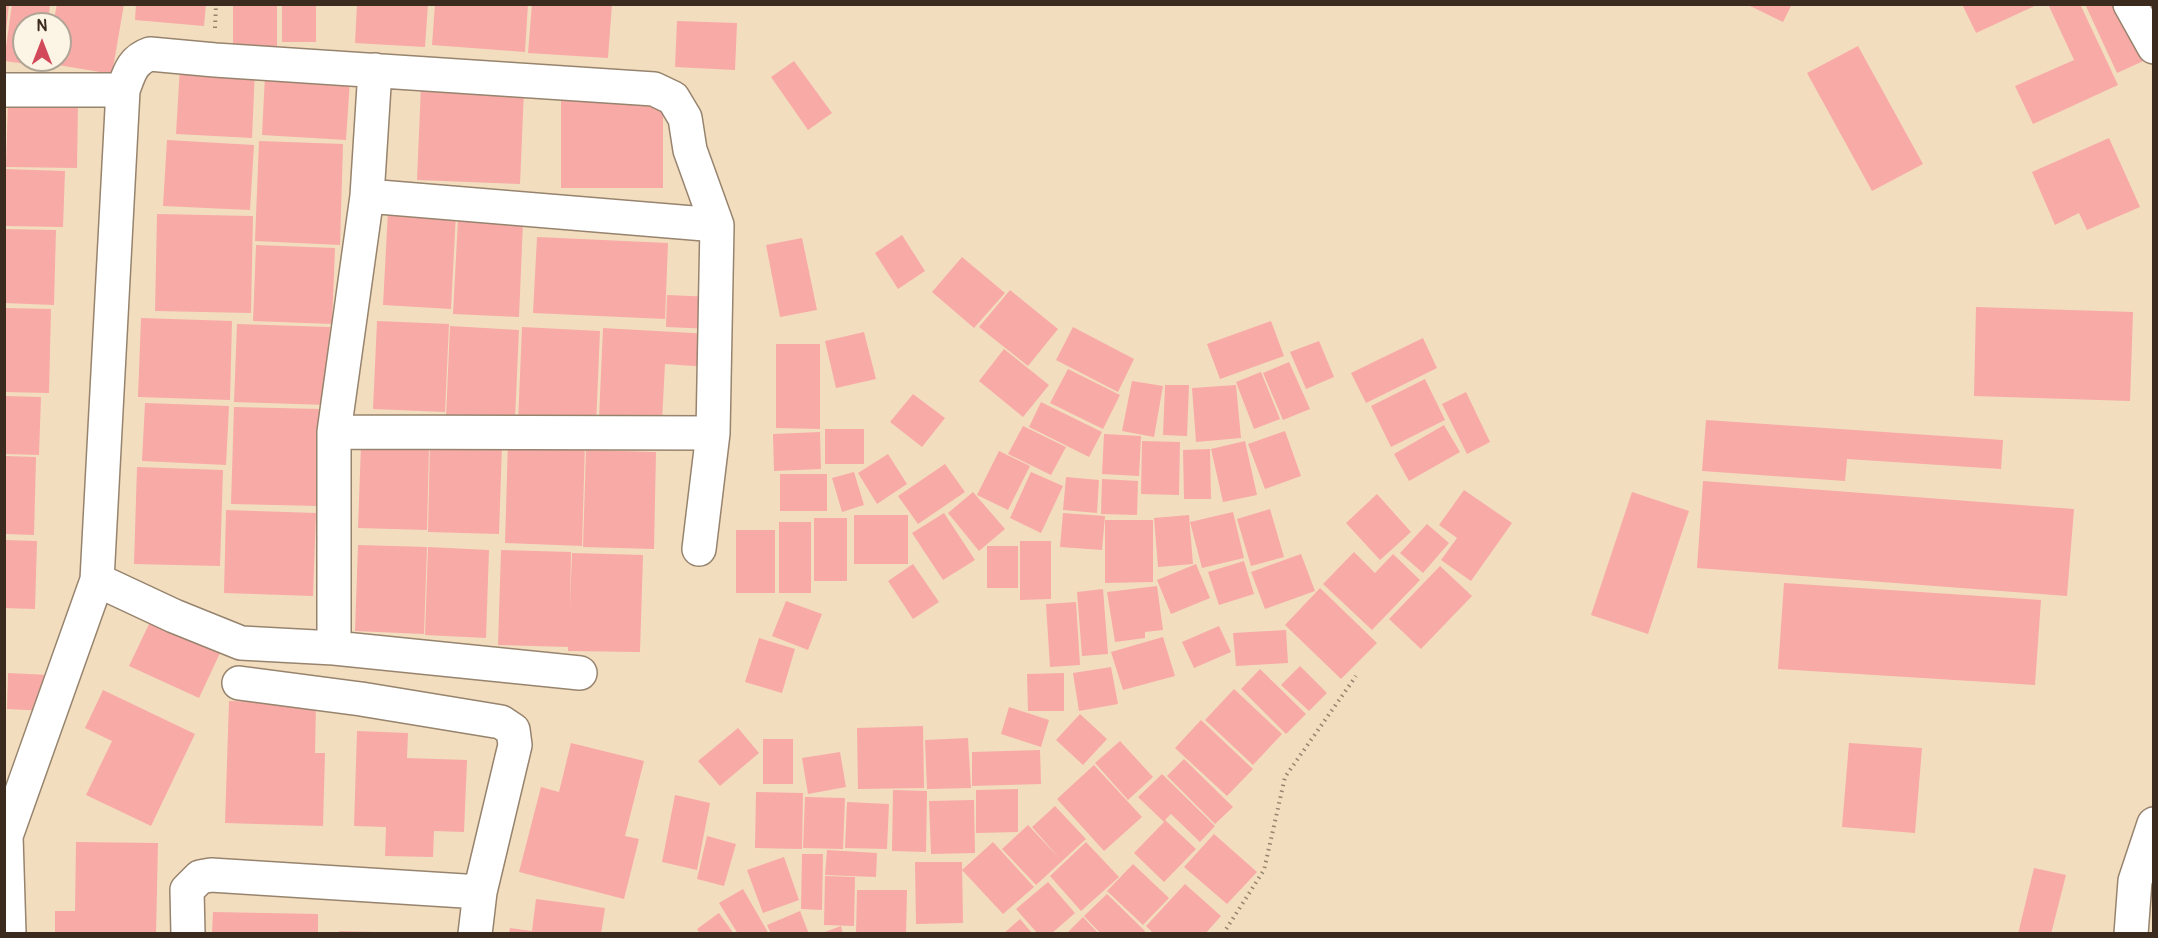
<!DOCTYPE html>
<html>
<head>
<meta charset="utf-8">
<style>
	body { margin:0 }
	#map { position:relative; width:2158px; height:938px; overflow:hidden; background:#f3ddbf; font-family:Pangolin,sans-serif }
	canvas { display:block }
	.frame { position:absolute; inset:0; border:6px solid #3b2a1e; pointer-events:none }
	.north { position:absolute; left:12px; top:12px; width:60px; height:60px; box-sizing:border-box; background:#fcf5e5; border:2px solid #afa495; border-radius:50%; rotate:0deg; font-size:16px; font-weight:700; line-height:24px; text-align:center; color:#3b2a1e }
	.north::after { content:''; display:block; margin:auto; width:21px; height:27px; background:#d1495b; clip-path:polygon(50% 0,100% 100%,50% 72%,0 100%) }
</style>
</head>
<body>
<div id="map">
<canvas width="2158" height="938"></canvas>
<div class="frame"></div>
<div class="north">N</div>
</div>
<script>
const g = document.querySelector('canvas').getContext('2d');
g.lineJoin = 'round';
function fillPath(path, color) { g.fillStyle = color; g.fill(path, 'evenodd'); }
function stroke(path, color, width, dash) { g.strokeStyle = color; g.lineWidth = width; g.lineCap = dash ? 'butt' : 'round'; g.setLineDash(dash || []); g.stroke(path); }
fillPath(new Path2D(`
	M4,4H9L6,31H4Z
	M12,4H50L48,24H24V60H43L42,66L4,61Z
	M57,4H124L112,74L46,63L47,60H60V24H53Z
	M136,4H206L204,26L135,20Z
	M233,4H277V46H233Z
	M282,4H316V42H282Z
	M357,4H428L425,47L355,43Z
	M435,4H528L525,52L432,45Z
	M532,4H612L608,58L528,53Z
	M1746,4H1792L1783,22Z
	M1962,4H2039L1976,33Z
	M2048,4H2080L2118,85L2033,124L2015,86L2074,60Z
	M2085,4H2126L2150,58L2117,73Z
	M677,21L737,23L735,70L675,67Z
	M1858,46L1923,164L1872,191L1807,73Z
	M794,61L832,113L808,130L771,77Z
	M180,66L255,69L252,138L176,134Z
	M265,75L350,80L346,140L262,135Z
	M421,86L524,90L520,184L417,180Z
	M561,98H663V188H561Z
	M8,100L78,102L77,168L6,167Z
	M2109,138L2140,207L2087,230L2079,213L2055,225L2032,172Z
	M167,140L254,145L250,210L163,206Z
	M259,141L343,144L340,245L255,241Z
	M4,169L65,171L63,227L4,226Z
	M388,211L456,213L451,309L383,305Z
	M157,214L253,216L251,313L155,311Z
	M458,219L523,222L519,317L453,314Z
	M4,229L56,230L54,305L4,303Z
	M902,235L925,271L898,289L875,253Z
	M537,237L668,243L665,319L533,313Z
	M802,238L817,310L780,317L766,245Z
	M256,245L335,248L332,324L253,321Z
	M962,257L1005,293L974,328L932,292Z
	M1010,290L1058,329L1028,366L979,327Z
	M667,295L714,297L712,329L666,327Z
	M1976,307L2133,312L2130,401L1974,396Z
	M4,308L51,309L49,393L4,392Z
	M141,318L232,321L230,400L138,397Z
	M377,321L449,324L445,412L373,409Z
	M1271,321L1284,356L1220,379L1207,344Z
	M237,324L330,327L328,405L234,402Z
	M450,326L519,330L515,419L446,417Z
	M522,327L600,331L596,426L518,423Z
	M1073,327L1134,359L1118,392L1056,360Z
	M603,328L710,334L708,367L665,364L662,421L599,418Z
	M864,332L876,379L836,388L825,341Z
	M1423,338L1437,368L1366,403L1351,373Z
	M1319,341L1334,377L1306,389L1290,352Z
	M776,344H820V429L776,428Z
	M1004,349L1049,385L1023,417L979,381Z
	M1289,362L1310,409L1283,420L1263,373Z
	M1068,369L1120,395L1103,429L1050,403Z
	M1261,372L1280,419L1254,429L1236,382Z
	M1425,379L1445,420L1391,447L1371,406Z
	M1132,381L1163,386L1154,437L1122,431Z
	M1165,385H1189L1187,436L1163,435Z
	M1236,385L1241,438L1196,442L1192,388Z
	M1466,392L1490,442L1467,454L1442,404Z
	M913,394L945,418L922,447L890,422Z
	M4,396L41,397L39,455L4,454Z
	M1041,402L1102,432L1089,457L1029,427Z
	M145,403L229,406L226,465L142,461Z
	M234,407L321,409L318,506L231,504Z
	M1706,420L2003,440L2001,469L1847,459L1845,481L1702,471Z
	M1444,425L1460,452L1409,481L1394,454Z
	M1023,426L1066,447L1051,475L1008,454Z
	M825,429H864V464H825Z
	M1285,431L1301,476L1265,489L1248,444Z
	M820,432L821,469L774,471L773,434Z
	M1104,434L1141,436L1139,476L1102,474Z
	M508,440L585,442L582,546L505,543Z
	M1142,441L1180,442L1179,495L1141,494Z
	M1245,441L1257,495L1223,502L1211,449Z
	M430,442L502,445L499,534L428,532Z
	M361,445L429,447L427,530L358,528Z
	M1210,449L1211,499H1184L1183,450Z
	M586,450L656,452L654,549L583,547Z
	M999,451L1030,466L1008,510L977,495Z
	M888,454L907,484L877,504L858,473Z
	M5,456L36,457L34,535L5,534Z
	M945,464L965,492L918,524L898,496Z
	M137,467L223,470L220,566L134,564Z
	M854,472L864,505L842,512L832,478Z
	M1031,472L1063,486L1041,533L1010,518Z
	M780,474H827V511H780Z
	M1066,477L1099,480L1097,513L1063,510Z
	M1102,479L1138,481L1137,515L1101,514Z
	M1703,481L2074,509L2067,596L1697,568Z
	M1464,490L1512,523L1471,581L1441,560L1457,538L1439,525Z
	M973,492L1005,529L979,551L948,513Z
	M1632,492L1689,511L1648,634L1591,615Z
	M1377,494L1411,532L1380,560L1346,523Z
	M1270,509L1284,557L1251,566L1237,519Z
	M226,510L316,513L313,596L224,593Z
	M1233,512L1244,558L1202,568L1190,522Z
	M944,513L975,560L943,580L912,533Z
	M1063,513L1105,516L1102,550L1060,547Z
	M854,515H908V564H854Z
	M1189,515L1193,564L1158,567L1154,518Z
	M814,518H847V581H814Z
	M1105,520H1153V582L1105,583Z
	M779,522H811V593H779Z
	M1427,524L1449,543L1423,573L1400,553Z
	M736,530H775V593H736Z
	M4,540L37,541L35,609L4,608Z
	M1020,541H1051V599L1020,600Z
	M358,545L427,547L424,634L355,631Z
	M987,546H1018V588H987Z
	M428,547L489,550L486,638L425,635Z
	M501,550L571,552L570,609L572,553L643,555L640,652L568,651V647L498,645Z
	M1354,552L1375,573L1393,554L1420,580L1372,630L1323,584Z
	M1301,554L1315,591L1265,609L1251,572Z
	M1244,561L1254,594L1219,605L1208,572Z
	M913,564L939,602L913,619L888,581Z
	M1196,564L1210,598L1171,614L1157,580Z
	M1440,566L1472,596L1421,649L1389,619Z
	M1784,583L2041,600L2035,685L1778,669Z
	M1157,586L1163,630L1145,632V638L1115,642L1107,592Z
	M1320,588L1377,643L1341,679L1285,625Z
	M1103,589L1108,654L1082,656L1077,592Z
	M786,601L822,614L808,650L772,636Z
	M1076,602L1080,665L1050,667L1046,604Z
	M150,622L220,653L199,698L129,666Z
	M1219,626L1231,652L1194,668L1182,642Z
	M1286,630L1288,663L1236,666L1233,633Z
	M1163,637L1175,676L1123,690L1111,652Z
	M759,638L795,649L782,693L745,682Z
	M1300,666L1327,693L1309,711L1281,685Z
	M1111,667L1118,704L1079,711L1073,673Z
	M1260,669L1306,714L1286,734L1241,689Z
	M8,673L49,675L48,711L7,709Z
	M1064,673V711H1028L1027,674Z
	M1234,689L1282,734L1253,765L1205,720Z
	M103,690L195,734L151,826L86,795L112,741L85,728Z
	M229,701L316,703L315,753H325L323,826L225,823Z
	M1009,707L1049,720L1041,747L1001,734Z
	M1080,714L1107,739L1083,765L1056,740Z
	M1201,720L1253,769L1227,796L1175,748Z
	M923,726L924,788L858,789L857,728Z
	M738,728L759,753L720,786L698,761Z
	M357,731L408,733L407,758L467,760L464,832L434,831L433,857L385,856L386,827L354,826Z
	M968,738L971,788L927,789L925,740Z
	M763,739H793V784H763Z
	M1120,741L1153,777L1128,800L1095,763Z
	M571,743L644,761L625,836L639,839L624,899L519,872L541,787L559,792Z
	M1849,743L1922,748L1915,833L1842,827Z
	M1040,750L1041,784L972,786V752Z
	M840,752L846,787L808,794L802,758Z
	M1184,759L1233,807L1215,824L1167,776Z
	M1094,765L1142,817L1104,851L1057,799Z
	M1162,774L1215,826L1200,842L1171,814L1165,820L1196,849L1164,882L1134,853L1164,822L1138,797Z
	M1018,789V832L976,833V790Z
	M893,790L927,791L926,852L892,851Z
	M756,792L803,793L802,849L755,848Z
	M675,795L710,803L697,870L662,862Z
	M805,797L845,798L843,849L803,848Z
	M974,800L975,853L931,854L929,801Z
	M847,802L889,804L887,849L845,848Z
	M1055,806L1086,839L1036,885L1002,849L1028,825L1060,859L1032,827Z
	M1214,834L1257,872L1227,904L1184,867Z
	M707,836L736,844L724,886L697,879Z
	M76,842L158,843L156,934H55V911H75Z
	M993,842L1034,887L1003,914L962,870Z
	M1086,842L1119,877L1081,911L1050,876Z
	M827,850L877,853L876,877L825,875Z
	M802,854H823L822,910L801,909Z
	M784,857L799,900L763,913L747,870Z
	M915,862H962L963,923L916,924Z
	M1133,864L1169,898L1143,925L1107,891Z
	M2034,868L2066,875L2051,934H2018Z
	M825,876L855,877L854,926L824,925Z
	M1048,882L1075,913L1051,934H1038L1016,909Z
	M1185,884L1221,916L1205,934H1154L1146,926Z
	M743,889L769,934H738L719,903Z
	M857,890H907L906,934H856Z
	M1107,894L1145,931L1143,934H1101L1084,916Z
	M536,899L605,908L601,934H509L510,928L532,931Z
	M800,911L809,934H771L767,925Z
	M213,912L318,914V934H212Z
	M719,913L734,934H700L697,929Z
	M1083,917L1099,934H1066Z
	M1020,919L1033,934H1003Z
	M841,926L843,934H822V933Z
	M339,931L376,932V934H339Z`), '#f8aaa7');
const minor = new Path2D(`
	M2130,4L2154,47
	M4,90H123
	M367,196L717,225
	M334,432L713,433
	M97,580L174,616L241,643L334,648L580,673
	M334,648V432L367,196L375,70
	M239,683L361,699L501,722L513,730L515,745L480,892L475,934
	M9,934L6,836L97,580L123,90C129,74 132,60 150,54L215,60L654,89L673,98L685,118L690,150L717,225L713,433L699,549
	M188,934L187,890L200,877L211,875L480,892`);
const major = new Path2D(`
	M2131,934L2135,881L2154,824`);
stroke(minor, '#97846e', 36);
stroke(major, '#97846e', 36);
stroke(new Path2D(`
	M215,28L216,4
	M1223,934L1264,870L1285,777L1356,676`), '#97846e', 4, [1.5, 4.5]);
stroke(minor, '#fff', 33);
stroke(major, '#fff', 33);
</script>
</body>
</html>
